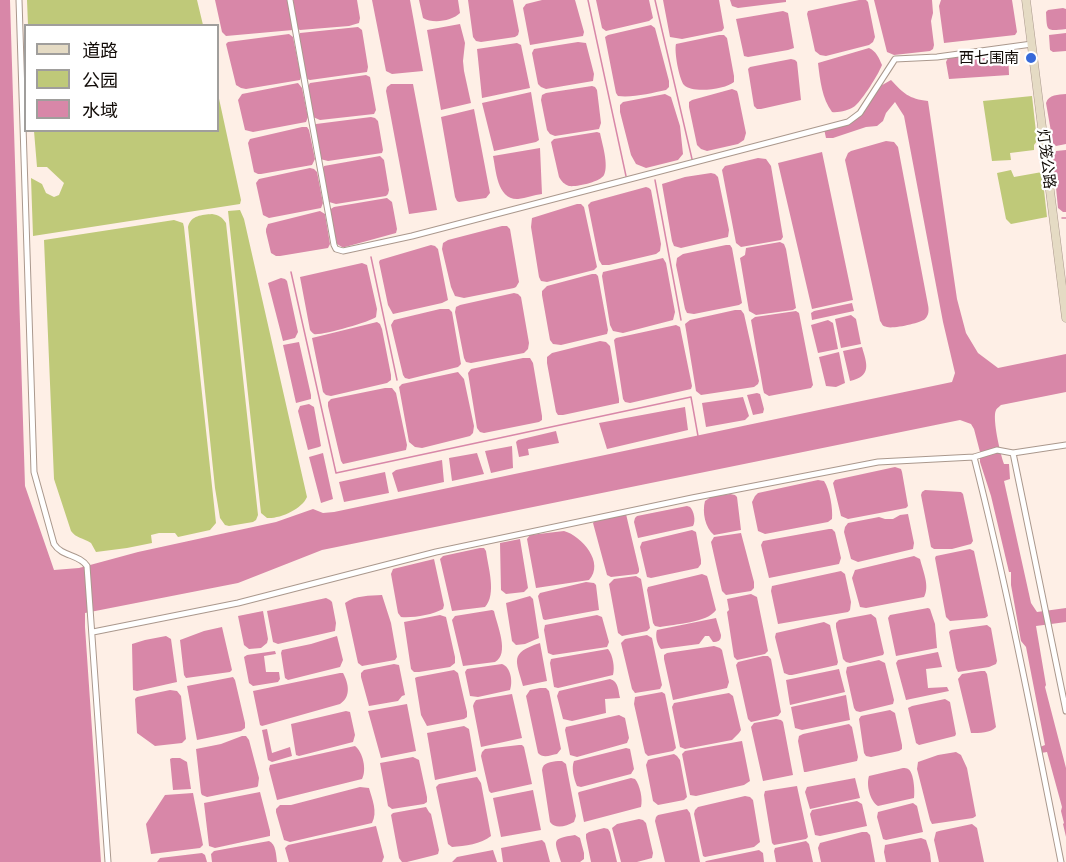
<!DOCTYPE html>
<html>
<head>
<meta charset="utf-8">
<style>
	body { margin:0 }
	#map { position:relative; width:1066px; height:862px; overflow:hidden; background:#feefe6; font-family:Mulish,"Noto Sans SC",sans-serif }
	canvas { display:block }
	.legend { position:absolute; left:24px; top:24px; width:195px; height:108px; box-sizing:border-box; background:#fff; border:2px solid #a09e9c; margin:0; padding:8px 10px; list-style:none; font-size:18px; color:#120c08 }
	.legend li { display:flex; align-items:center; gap:12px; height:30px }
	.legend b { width:30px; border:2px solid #a09e9c }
</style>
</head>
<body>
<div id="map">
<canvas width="1066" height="862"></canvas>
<ul class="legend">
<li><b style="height:8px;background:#e5dbc4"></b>道路</li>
<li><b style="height:16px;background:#bfc979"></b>公园</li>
<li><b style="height:16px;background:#d887a8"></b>水域</li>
</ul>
</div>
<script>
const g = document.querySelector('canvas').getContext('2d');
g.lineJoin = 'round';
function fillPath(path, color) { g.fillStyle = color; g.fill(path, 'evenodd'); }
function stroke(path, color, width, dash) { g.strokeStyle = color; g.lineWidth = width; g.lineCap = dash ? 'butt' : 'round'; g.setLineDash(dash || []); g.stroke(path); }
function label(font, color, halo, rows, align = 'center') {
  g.font = font + ' Mulish,"Noto Sans SC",sans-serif'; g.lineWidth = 4.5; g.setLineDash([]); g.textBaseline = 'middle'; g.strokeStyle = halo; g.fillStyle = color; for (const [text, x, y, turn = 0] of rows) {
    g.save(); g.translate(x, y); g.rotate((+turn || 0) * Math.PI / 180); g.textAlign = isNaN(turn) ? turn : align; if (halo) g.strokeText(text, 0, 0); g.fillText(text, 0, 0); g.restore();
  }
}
fillPath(new Path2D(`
	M27,0H197L203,25H28Z
	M218,94L241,200L240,204L33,236L31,178L42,184L46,193L54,197L59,195L64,183L47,167H37L34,131L218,130Z
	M1032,96L1037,141L1034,145V150L1010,153L1011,160L992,161L983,101Z
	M1011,170L1014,177L1042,172L1047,217L1011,224L1006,219L997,173Z
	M240,210L244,219L307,497C302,509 280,519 267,518L261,513L228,211Z
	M212,214C219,215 222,217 226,223L258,515L256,520L253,522L229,526L225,525L220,518L215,488L188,227C191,215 202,215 212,214Z
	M174,220L183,223L184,227L216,523L210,530L178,537L175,533H159L151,535L152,543L127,548L96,552L91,543C83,538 76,538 71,531L54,479L44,240Z`), '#bfc979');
fillPath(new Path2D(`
	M0,0H10L25,486L54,570L79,568L138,552L276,522L313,509L323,513L334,512L952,382L955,373L943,322L904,116L895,102L886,113L883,121L877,126L866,127L833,138H826L824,129L850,121L877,88L891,80C903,93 909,99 928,101L957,299L966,333L978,353L998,368L1066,354V392L1001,405C997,409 996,408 995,414C994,426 1000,452 1004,464H1009L1010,479L1004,481L1031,603L1037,612L1066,608V622L1036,626L1046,685L1045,687L1066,768V837L1063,824L1064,823L1061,811L1062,807L1047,752L1041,753L1040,747L1045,745L1026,647L1021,641L1011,585V572H1009L991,496L980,462V452L974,429L971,424L960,420L322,550L238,583L85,613V627L101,862H0Z
	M215,0H288L293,30L226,36L222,32Z
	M291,0H357L360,18L359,23L349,26L300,30L298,29Z
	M372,0H410L423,71L392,74L386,71Z
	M419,0H458L460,13C452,21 433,24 423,18Z
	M468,0H513L519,31L518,35L515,37L481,42L476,41L473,37Z
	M542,0H575L584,32L583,36L530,45L523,8L526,4Z
	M596,0H649L653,18L649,21L606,31L602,28Z
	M663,0H719L724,28L722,31L682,39L670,37Z
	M730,0H786V2L738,8L732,6Z
	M859,0H866L868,2L875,37L873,42L869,45L826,56L820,55L815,51L807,14L808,11Z
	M874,0H932L933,13L931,21L934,45L933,49L930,51L894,55L887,52Z
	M941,0H1012L1017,32L1015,35L944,43L939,6Z
	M1063,8L1066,9V29C1046,31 1047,32 1046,12L1048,10Z
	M783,11L788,13L794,48L788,50L748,57L744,56L736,19Z
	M460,24L465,43L463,61L464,71L471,103L441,110L427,30Z
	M651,25L655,28L669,81V87L666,90C652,93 632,98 618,96L616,93L605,37L608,35Z
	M358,27L362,30L368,67L367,72L310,80L307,79L298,38L300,33Z
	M1066,33V51L1053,52L1050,50L1049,35Z
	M289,34L293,37L301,77L300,80L246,89L241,88L236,85L226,44L228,42Z
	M719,35H724L727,38L734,76V82C726,89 693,94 684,85C679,79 674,51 676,44Z
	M578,42L586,43L594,74L593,81L546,89L541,87L538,84L532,53L534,49Z
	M517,43L521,45L530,88L482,98L477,49Z
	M869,48C876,51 879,58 882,65C878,75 863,99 855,106C850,110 838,113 832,112C822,99 820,80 818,63Z
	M1008,51L1009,75L949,79L946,62L948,58Z
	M791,59L795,60L797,62L801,100L761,109H757L754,106L748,69L750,67Z
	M366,75L370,77L376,110L374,114L320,120L313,117L307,88L310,83Z
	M298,83L302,88L308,117L306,122L253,132L245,130L238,100L242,94Z
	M391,84H413L437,210L409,214L386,91L387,87Z
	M592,86L595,87L597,90L601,123L599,129L555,136L550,134L547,130L541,100L542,95L546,93Z
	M732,89L737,91L738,94L746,133L744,140L738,144L707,151L701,149L697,145L689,107V102L692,100Z
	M531,92L539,140L536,142L494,151L482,103Z
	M665,94L671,97L680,126L683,154L678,160L646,168L636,164L631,155L620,112V105L623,102Z
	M1066,94V144L1056,146L1053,143L1046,103C1049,94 1058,95 1066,94Z
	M474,109L490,193L486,198L459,202L457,201L455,197L441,117Z
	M371,117L375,118L378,121L383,150L382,153L328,161L320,159L315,127L316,124Z
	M302,127H307L309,130L315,159L312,165L261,174H258L254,172L248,143L250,139Z
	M597,132L600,133C602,143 609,165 604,175C600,182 577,187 569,186C564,184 562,182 559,177L551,142L554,139Z
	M886,141L894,142L898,147L928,305C929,310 929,315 925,319C921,323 893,329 887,327C882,326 883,325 880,321L845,160L848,153L851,151Z
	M540,148L542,194C534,195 526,198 518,199C497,200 496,170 493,156Z
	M1066,150V212H1063L1058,208L1053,157L1056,151Z
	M822,152L853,300L812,309L778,163Z
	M380,156L384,160L389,190L388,194L386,196L336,204L329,202L322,170L324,166Z
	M758,158L766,159L771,166L783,237L781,240L741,247L736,243L722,170L725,166Z
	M310,168L314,169L317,172L323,203L321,208L269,218L263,215L256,183L259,179Z
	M711,173L715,174L718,177L729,230L728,237L681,248L674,246L672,241L662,184L685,177Z
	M646,187L649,188L651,190L661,244L660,251L656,254L609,265H602L599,260L588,205L591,202Z
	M387,198L392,202L397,229L396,233L345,247H342L337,244L329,210L334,207Z
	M577,204H581L584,207L597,267L594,270L547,282L541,281L539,277L531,227L532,218Z
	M320,211L325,214L330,244L328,248L280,256H276L271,253L266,232V229L268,224Z
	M502,226H507L510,229L519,282L516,287L514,288L464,298L455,296L451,287L442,249L443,243L448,240Z
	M780,242L784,244L786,249L796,308L793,310L756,315L749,311L740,258L745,255L746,248Z
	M431,245L435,246L438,249L448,300L442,303L393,314L388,305L379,262L380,260Z
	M726,245H730L732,248L742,303L739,305L694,314L687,313L685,309L676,265L677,258L683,254Z
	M663,258L666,263L675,312L673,320L623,333L613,331L610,325L602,276L603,272Z
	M362,263L367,265L377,309L376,317C370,322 320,336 314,334C312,333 311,331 310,330L300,277Z
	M592,274H596L598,276L608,330L607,334L561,345L553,344L550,340L542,295V291L547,286Z
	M281,278L285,279L287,281L298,332L295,338L283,341L268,283Z
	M514,293L518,294L521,297L529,343L528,349L524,353L471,363L466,362L464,358L455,312L456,307L460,305Z
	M852,303L854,311L812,320L811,313L814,311Z
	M440,309H449L452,312L461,364L458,367L409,379L405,378L403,375L391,325L394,320Z
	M735,310H741L744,314L759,381L758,384L754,387L701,395L696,391L685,324L690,320Z
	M796,311L799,313L813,385L811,388L769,396L764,393L763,389L751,320L755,317Z
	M851,315L856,319L861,344L841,348L835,319Z
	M828,320L833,323L838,349L818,353L811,325Z
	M377,322L380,324L382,329L391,375V380L387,383L331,396L326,395L323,392L312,338Z
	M676,325L680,327L692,386L691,389L630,403L625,402L623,399L614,340L616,338Z
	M600,341L606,342L610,346L619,399V403L563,415H558L556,412L547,363V357L552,353Z
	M299,342L311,395V399L296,403L283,345Z
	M862,347C867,364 872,376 850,381L843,351Z
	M839,352L845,383L836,387L826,386L819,357Z
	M523,358H530L533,363L542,416V420L539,422L484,433L480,432L477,428L468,373L471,369Z
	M458,372L464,379L474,426L473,433L470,436L422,448L415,447L409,442L399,387L402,384Z
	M385,388H392L396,393L407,445L406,450L343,464L341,461L328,406V402L331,399Z
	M757,393L760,394L764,409L763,413L753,415L747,395Z
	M743,397L749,416L745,420L706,427L702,403Z
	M309,404L314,407L321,446L319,447L308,450L298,411L300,406Z
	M685,407L688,430L607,449L599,423Z
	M556,431L559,443L528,449L529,455L519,457L516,442L518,440Z
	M512,446L513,468L491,473L485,451Z
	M323,453L333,499L321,503L309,457Z
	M477,453L484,474L452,481L449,458Z
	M442,460L444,482L398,492L392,473L396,470Z
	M895,467L901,469L902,472L908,506L906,508L848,519L841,516L833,483L835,480Z
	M385,472L389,493L344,502L339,482Z
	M818,480L824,481C830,490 833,509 832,519L828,522L765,534L758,531L752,502L755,496L758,493Z
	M925,490L961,492L963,494L973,541L971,544L952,549H934L931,547L921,495L922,492Z
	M730,494L735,495L737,497L741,530L714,535C705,528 702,512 705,501L711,497Z
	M687,506L690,507C694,511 696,521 693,526L638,538L634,522L635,518L637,516Z
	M626,514L639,569V572L637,574L611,577L607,575L593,523L595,520Z
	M908,514L914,543L913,549L858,562L851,559L844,532L845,527L848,523L879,517L885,519H893L900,515Z
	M829,529H832L835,532L841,558L839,564L769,578L761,545L763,541Z
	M692,530L696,532L701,560V564L698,568L651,578L647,577L640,547L642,542Z
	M564,531C582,536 605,563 589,580L536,588L527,539L530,535Z
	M741,533L754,582V588L751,591L726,595L722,591L711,542L714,537Z
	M520,539L528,588L524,592L506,594L501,590L500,543Z
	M480,548H484L486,551C488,567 497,594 485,607L452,611L440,559L443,556Z
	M970,549L974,551L988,616L985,618L950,621L946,617L935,558L936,556Z
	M914,556L920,559C923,571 930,586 924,597L866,608L860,607L852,578L855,570Z
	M434,559L444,605L443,609C432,615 413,618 401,617L398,613L391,574L393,569Z
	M841,571L845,574L851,602L850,610L848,612L778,624L771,591L772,586Z
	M702,574L707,576L708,579L716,610C707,623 675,624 660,627L655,626L653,623L647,590L648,587Z
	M636,576L641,579L650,628L647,631L622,636L618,633L609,584L614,579Z
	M586,582L594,583L596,585L599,610L545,620L543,619L538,596L540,593Z
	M751,594L757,597L768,651L765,654L737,660L734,657L727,612L729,610L727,599Z
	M382,595L391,623L397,657L395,660L362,666L358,663L345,603C355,595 370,596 382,595Z
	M530,596L533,599L539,638L525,644L516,645L512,641L506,603Z
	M326,598L330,600L332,602L336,623L335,631L278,644L273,642L267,611Z
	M928,608L930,609L935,624L937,648L896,656L888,618L890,615Z
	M492,610L494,611C497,625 510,654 495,662L463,666L452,620L455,616Z
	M263,611L268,639L267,643L261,648L249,649L244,645L238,616Z
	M871,614L876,618L884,653L883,655L850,663L846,662L843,659L836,627V623L839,620Z
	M440,615L446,617L455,657V663L450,667L419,672H414L411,669L404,622Z
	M597,615L602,617L609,642L607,647L553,655L548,653L544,630L545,625Z
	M716,618L721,635C721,641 718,642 713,642L709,636H705L699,644L661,649C657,645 655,635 657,630Z
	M824,622L830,625L838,662L837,665L792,675H789L784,673L775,637L776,633Z
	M987,625L991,628L997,661L996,664L989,667L958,672L956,668L949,632L951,630Z
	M222,627L232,670L230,672L186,678L184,675L180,640L204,631Z
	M647,635L652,638L662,685L660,689L635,693L632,689L621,643L625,639Z
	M166,636L171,639L177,682L137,691L133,690L132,644L145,640Z
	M337,636L343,660L340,667L288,680L285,678L281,653L282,650L311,644Z
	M540,643L547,681L523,686C516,660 509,653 540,643Z
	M714,646L720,648L722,650L729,682L727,688L673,700L664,659V655L667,653Z
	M608,649C613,655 615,668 613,675L558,688L554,687L550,663L551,659Z
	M275,651L276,654L264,656L266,672H279L280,679L278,682L253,686L249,683L244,657L247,655Z
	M938,652L942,667L926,669L928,688L947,687L949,691L906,700L896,663L898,660Z
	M763,656H768L771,659L781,712L778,716L751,722L748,719L736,665L738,662Z
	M879,660L885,663L894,700L893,704L860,712L856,711L854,708L846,672L847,667Z
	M394,664L399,665L405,695L402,696L398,701L369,706L361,677V673L364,670Z
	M502,664C511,667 513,682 510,690L478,697L470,696L465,672L467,669Z
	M839,669L845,692L790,705L786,680Z
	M454,670L458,673L467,712V717L464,719L427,726L421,715L415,678L417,677Z
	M981,671H985L987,674L996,727C991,733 979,733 971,733L958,679L962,674Z
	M340,673H343C349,684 351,697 340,704L262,726L260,725L253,691Z
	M233,677L235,680L245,723V728L241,731L197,740L187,686Z
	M610,679C619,682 618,690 620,698L605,699L606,713L572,721L563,719L557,696L559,691Z
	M540,688H546L549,691L561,749L557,754C551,755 543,759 538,753L526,696L530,690Z
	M170,690L177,691L181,696L186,739L182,743L155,746L137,733L135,699L137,697Z
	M662,692L665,694L676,748L673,751L648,756L645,753L634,704L635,697Z
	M729,693L733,696L741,730L739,733L732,740L685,749L680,747L672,707L674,703Z
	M512,694L522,738L481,747L473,706L474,703L476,700Z
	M846,695L850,720L802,730L795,728L791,707Z
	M945,699L950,702L956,734L955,736L919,745L916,743L908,708L912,706Z
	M407,704L416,751L381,758L368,711Z
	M890,710L895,713L902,745V749L899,751L871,757L866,756L864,753L859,719L861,716Z
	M346,711L350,712L355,735L353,742L299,756L296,755L291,724Z
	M619,715L625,718L629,738L627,743L577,757L570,755L565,730L566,727Z
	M776,719L781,720L783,722L793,775L763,781L751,727L754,723Z
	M849,724L852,727L858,757L857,761L806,772H804L798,741L799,736L803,734Z
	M464,726L469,729L476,769V771L435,780L427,733Z
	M267,729L272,753L290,747L292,756L272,762L268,760L262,730Z
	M242,736H246L249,740L259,778L258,786L257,787L207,797L202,795L201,793L196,749L221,744Z
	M742,741L750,781L744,785L696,796L690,795L682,754L685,751Z
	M519,745H522L524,747L532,784L491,793L489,791L481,756L482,752L485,749Z
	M355,746C363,752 367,770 362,779L277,800L269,769L270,765Z
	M626,748L630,749L634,769L631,774L581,787L577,786C574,779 571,768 574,761Z
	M956,752L961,755L967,768L976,816L973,818L932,824L930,820L917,769L918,762L938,755Z
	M674,754L677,756L680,760L687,797L684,800L658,805L653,801L646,765L648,760L651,759Z
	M413,757L419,760L427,797V802L424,804L392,809L388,806L380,763Z
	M172,758H180L187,762L191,789L173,790L170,759Z
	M558,761H562L566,764L576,816L574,822C566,826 556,830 550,822L542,770C543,762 551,762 558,761Z
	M903,768C905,768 907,768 908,769C914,772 915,792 914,798L878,806C870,801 866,785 869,776Z
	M477,777L481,783L491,836C481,844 465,846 452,847L448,844L436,787L439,784Z
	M631,778L635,779C640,785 643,799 641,807L584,822L578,793L579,792Z
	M855,778L860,798L810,809L805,792L807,787Z
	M797,786L808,837L806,839L774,845L772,843L764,795L765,791Z
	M360,787L369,788C372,799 378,812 372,823L290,842L284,840L276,812V809L280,805H291Z
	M533,790L541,830L501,837L493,798Z
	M260,792L270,831V836L215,848L209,846L204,803Z
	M193,793L203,845L200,848L151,854L146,824L165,795Z
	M745,796L750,797L753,800L760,842L754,847L705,857L703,856L694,814L695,810L698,807Z
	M857,801L862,804L867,826L820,836L815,835L810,814L812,810Z
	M913,803L917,806L923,832L886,840L883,839L877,817L878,812Z
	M426,807L429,812L431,814L439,850L438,854L435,855L407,862H402L399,858L391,815L393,813Z
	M687,809L690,813L700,862H665L655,821L656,817L658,815Z
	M639,819L643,820L646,823L653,853L652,858L637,862H621L612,828L617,824Z
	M972,824L977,828L984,862H939L934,840L936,832L939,831Z
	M376,826L384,857L382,862H289L285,848L288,845Z
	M604,828L608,829L610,832L617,862H591L586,838V834L589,832Z
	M862,832H867L870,835L875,862H821L818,848L820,843Z
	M575,835L580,838L584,853V859L580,862H561C554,839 551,839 575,835Z
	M921,838L926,840L930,853L931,862H886L884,852L885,845Z
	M542,840L545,843L550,862H503L501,848Z
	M269,841C276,844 276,855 277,862H212L211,854L214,851Z
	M806,841L809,844L813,862H776L774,851L775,848Z
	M493,850L497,862H452L457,857Z
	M759,850L763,853L764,862H705L706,861Z
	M202,853L205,855L207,862H157L160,858Z`), '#d887a8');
stroke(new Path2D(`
	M588,0L626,176
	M655,0L692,159
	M655,180L681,320
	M1062,218H1066
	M371,257L397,380
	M291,272L336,473L691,397L698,436`), '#d887a8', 1.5);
const street = new Path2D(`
	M19,0L34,472L54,544C62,557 79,554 87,566L108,862
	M290,0L334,245L336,249L343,251L412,236L848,122L860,113L895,59L937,57L1032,44
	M1013,453L1066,711
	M974,457C1008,591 1034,726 1061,862
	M93,632L238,603L436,552L692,498L878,462L974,457L997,450L1013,453L1066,445`);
const secondary = new Path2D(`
	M1026,0L1066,318`);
stroke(street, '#aa988d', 7);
stroke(secondary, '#aa988d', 9);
stroke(street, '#fff', 5);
stroke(secondary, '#e5dbc4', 8);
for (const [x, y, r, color] of [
	[1031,58,6,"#3769d9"]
]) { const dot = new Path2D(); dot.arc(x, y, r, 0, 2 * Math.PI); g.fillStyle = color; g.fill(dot); stroke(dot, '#fff', 2); }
label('15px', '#120c08', '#fff', [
	["西七围南",1019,58]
], 'right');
label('15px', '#120c08', '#fff', [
	["灯笼公路",1046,159,83]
]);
</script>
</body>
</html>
